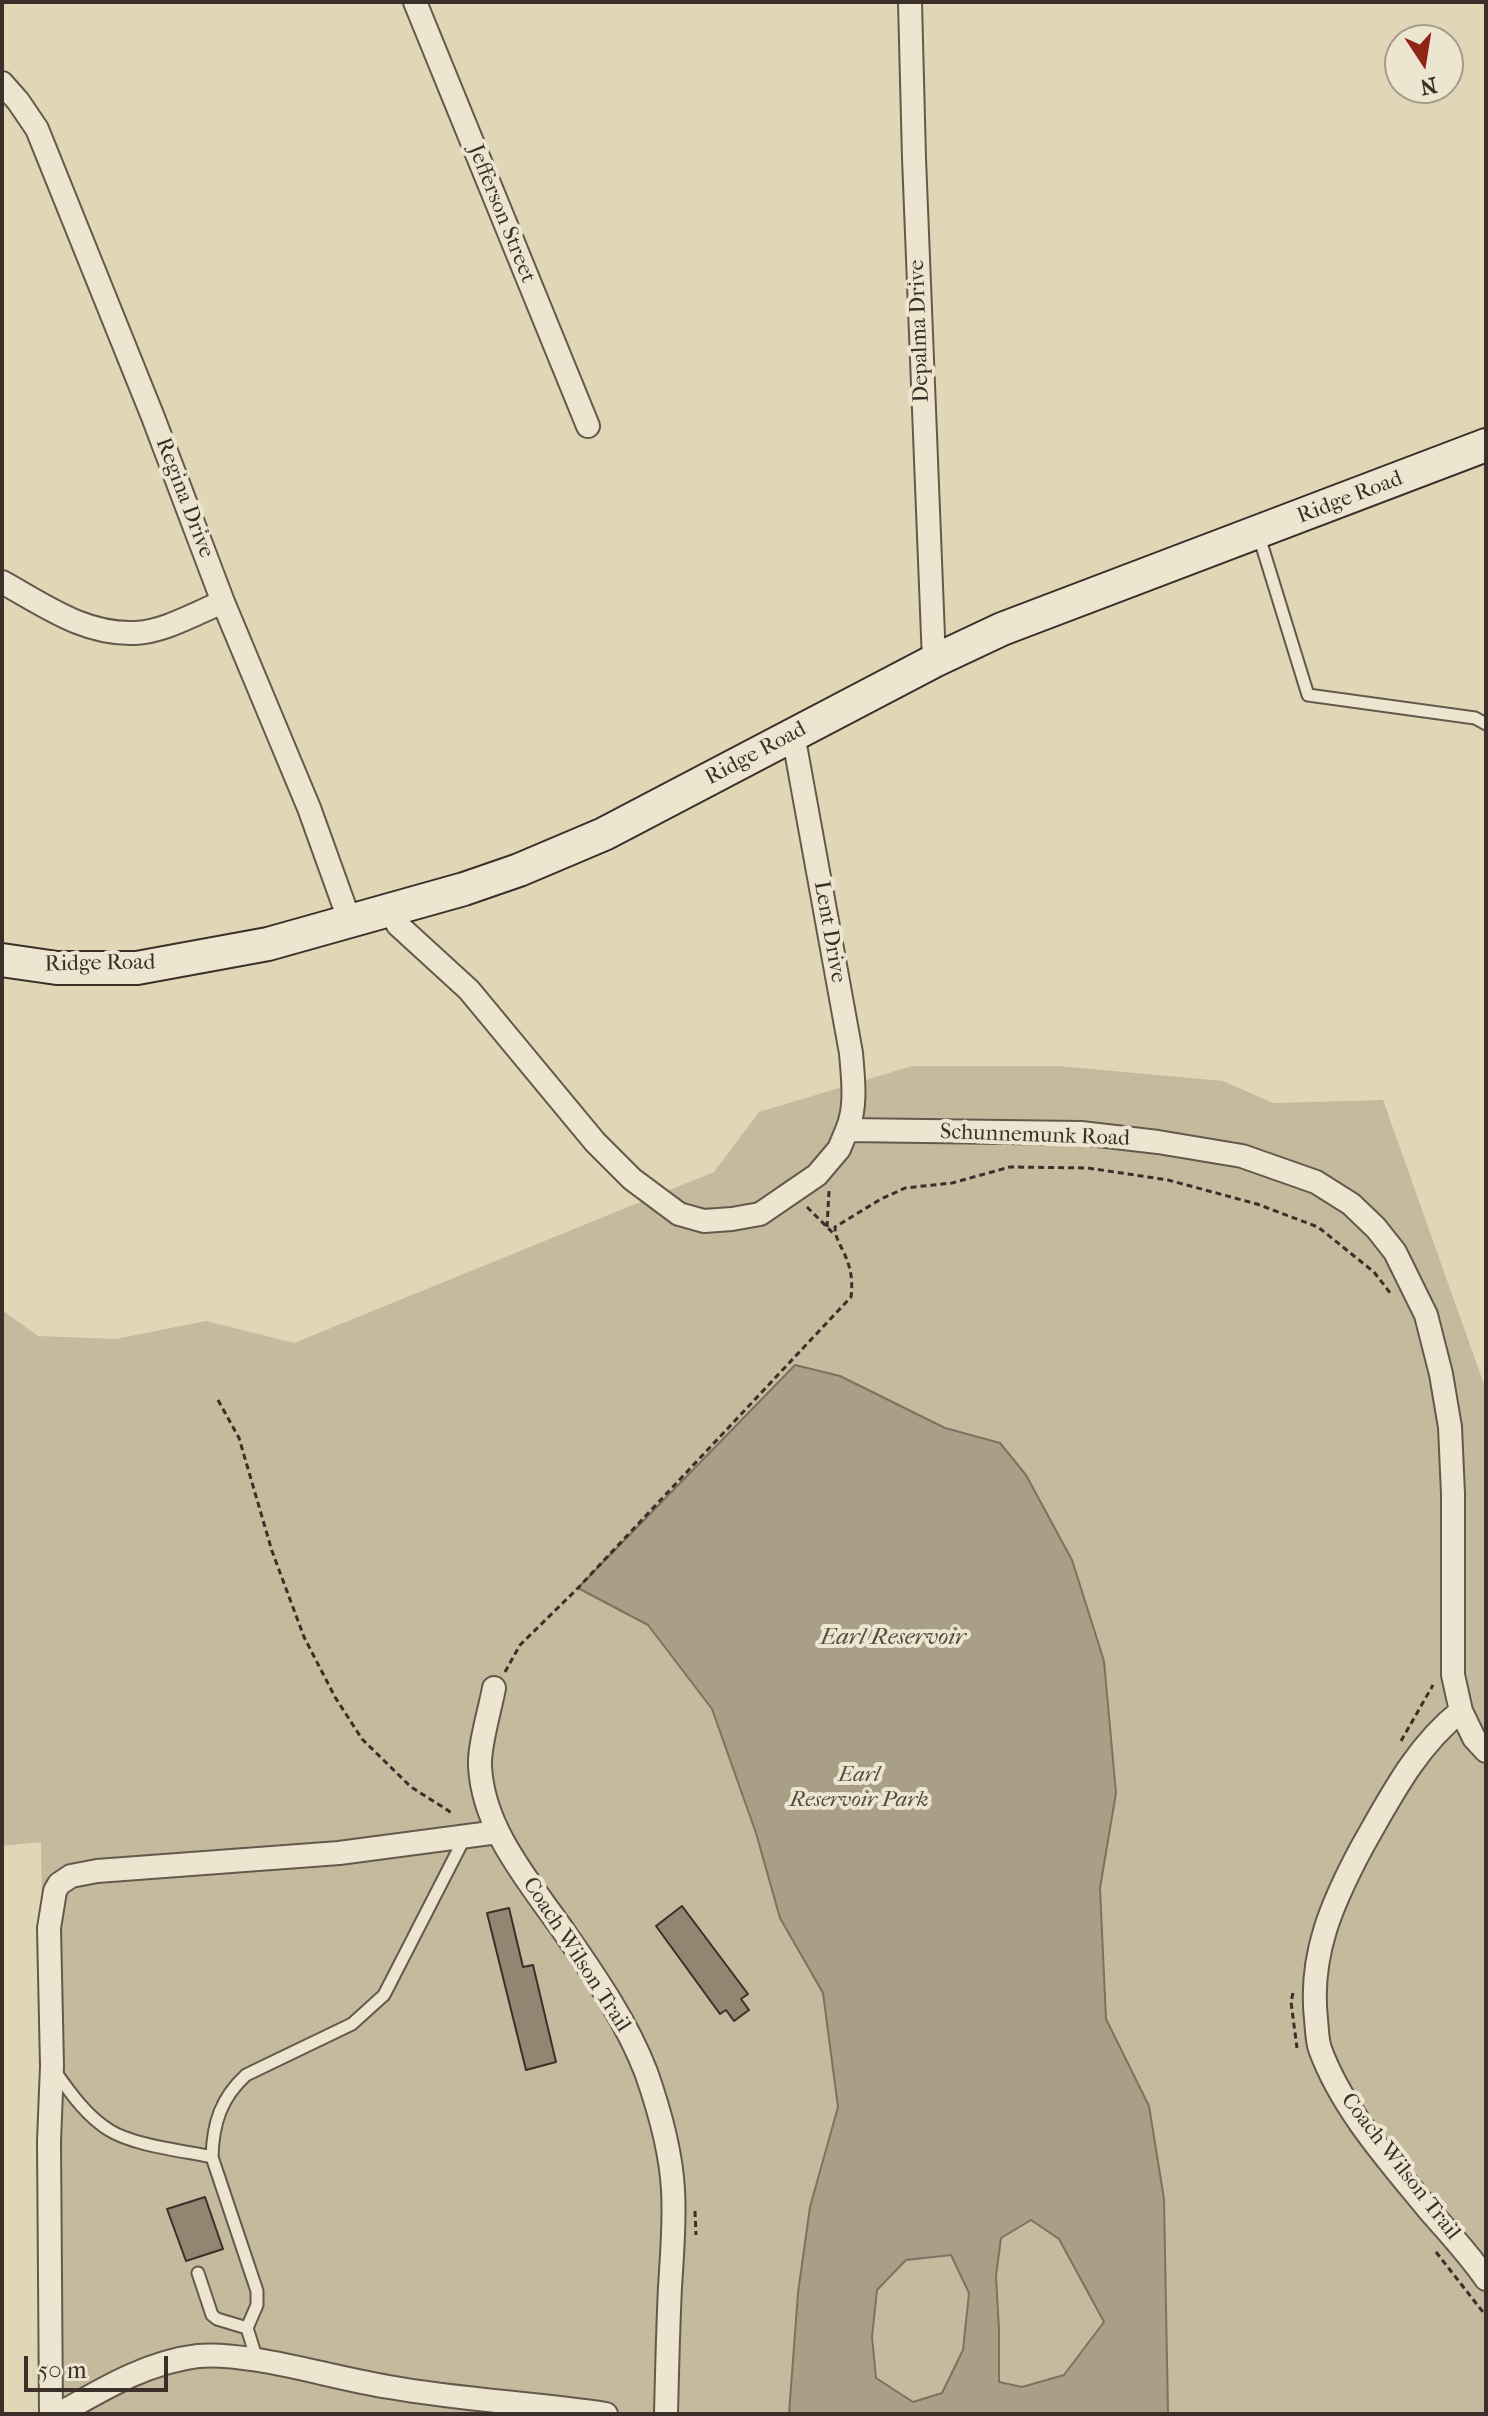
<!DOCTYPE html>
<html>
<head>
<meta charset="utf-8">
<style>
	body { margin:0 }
	#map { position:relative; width:1488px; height:2416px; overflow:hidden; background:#e1d7b6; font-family:"IM FELL French Canon",serif }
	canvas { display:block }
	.frame { position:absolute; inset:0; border:4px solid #3c2f29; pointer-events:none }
	.north { position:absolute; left:1384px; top:24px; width:80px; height:80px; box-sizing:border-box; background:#ece5d0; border:2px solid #a69c8d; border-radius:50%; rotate:168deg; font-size:22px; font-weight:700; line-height:32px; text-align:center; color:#3c2f29 }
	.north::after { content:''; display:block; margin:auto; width:28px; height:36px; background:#8f2418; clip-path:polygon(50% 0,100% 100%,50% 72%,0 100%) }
	.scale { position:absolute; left:24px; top:2356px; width:144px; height:36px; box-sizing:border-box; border:4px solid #3c2f29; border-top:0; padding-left:10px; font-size:24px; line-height:28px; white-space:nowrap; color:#3c2f29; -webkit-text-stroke:6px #ece5d0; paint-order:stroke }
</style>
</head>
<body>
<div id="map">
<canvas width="1488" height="2416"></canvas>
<div class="frame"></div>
<div class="north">N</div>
<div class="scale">50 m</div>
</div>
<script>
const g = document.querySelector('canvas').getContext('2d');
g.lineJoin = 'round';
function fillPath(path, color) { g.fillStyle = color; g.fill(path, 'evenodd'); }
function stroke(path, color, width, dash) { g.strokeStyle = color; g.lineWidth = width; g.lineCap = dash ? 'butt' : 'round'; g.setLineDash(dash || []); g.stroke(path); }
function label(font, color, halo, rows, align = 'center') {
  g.font = font + ' "IM FELL French Canon",serif'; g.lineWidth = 8; g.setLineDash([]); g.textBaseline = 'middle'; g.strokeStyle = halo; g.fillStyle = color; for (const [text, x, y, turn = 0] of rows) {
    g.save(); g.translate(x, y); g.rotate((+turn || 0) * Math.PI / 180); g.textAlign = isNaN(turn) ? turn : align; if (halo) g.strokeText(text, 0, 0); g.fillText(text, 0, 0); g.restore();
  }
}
fillPath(new Path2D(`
	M912,1066H1058L1223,1081L1273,1103L1383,1100L1486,1390V2414H49L41,1842L2,1846V1310L38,1336L116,1339L206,1321L294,1343L714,1172L759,1112Z`), '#c5ba9e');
const water = new Path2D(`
	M795,1365L840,1376L945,1428L1000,1443L1026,1475L1072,1560L1104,1661L1116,1793L1100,1888L1106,2019L1149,2106L1164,2199L1168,2414H789L798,2293L810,2207L838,2107L823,1993L780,1918L756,1833L712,1709L648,1625L578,1588ZM1031,2220L1059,2239L1104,2322L1064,2375L1022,2387L999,2382V2330L996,2276L1001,2238ZM951,2255L969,2293L963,2350L942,2393L913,2402L876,2378L872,2337L877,2290L906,2260Z`);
fillPath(water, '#a99e86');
stroke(water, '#7d7261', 2);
const building = new Path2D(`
	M682,1906L748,1994L741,1999L749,2010L734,2021L726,2010L720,2014L656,1926Z
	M509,1908L523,1967L533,1965L556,2062L526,2070L487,1913Z
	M205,2197L223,2249L186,2261L167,2209Z`);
fillPath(building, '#928672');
stroke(building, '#3c2f29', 2);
const lane = new Path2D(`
	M1258,533L1308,695L1475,718L1486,724
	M54,2070C69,2091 86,2116 109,2130C132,2145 184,2151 212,2157L257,2291V2305L247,2328
	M212,2157C213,2123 221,2098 246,2075L352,2024L384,1995L465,1837
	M198,2273L212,2315L217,2319L247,2328L257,2360`);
const street = new Path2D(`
	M415,2L588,426
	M910,2L914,158L934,661
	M2,83L18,101L37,129L153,417L223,602L309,808L350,922
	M2,582C44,605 84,635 135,633C164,632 196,613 223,602
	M793,734L851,1053C853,1078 857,1107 847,1130
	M391,911L398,925L469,990L595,1142L632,1179L679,1214L704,1221L732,1219L760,1214L817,1175L839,1149L847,1130L1081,1133L1158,1142L1242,1156L1316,1182L1351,1204L1376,1228L1395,1252L1426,1315L1441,1374L1450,1427L1453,1494V1675L1461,1711L1474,1738L1486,1751
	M494,1688C490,1710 479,1745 480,1766C483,1831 532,1885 567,1936C597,1979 627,2023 646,2072C659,2109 671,2150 673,2190C675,2222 672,2254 670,2287C668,2329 667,2372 666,2414
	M1461,1711C1416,1746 1390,1798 1362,1847C1332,1903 1309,1955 1316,2019C1317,2029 1317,2040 1320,2049C1342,2109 1388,2160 1428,2209C1448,2232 1469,2254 1486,2279
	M51,2414L49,2141L52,2066L49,1928L55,1891L59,1884L71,1876L97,1871L339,1853L498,1832
	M59,2414C103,2389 147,2362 198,2356C218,2354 239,2357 258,2360C302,2367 345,2380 389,2387C461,2400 534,2403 606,2414`);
const secondary = new Path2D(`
	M2,960L57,968H137L268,944L464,889L519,870L604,834L934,661L1002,629L1486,445`);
stroke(lane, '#65594c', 15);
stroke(street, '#65594c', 26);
stroke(secondary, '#3c2f29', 36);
stroke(new Path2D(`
	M807,1207L835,1235
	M827,1227L829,1191
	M218,1400L239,1438L272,1551L304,1637L335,1697L362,1739L411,1787L449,1811L452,1816
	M505,1672L520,1645L578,1588L851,1297C853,1280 851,1267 843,1251C839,1242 835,1237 835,1227L881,1199L905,1188L952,1183L1010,1167L1088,1168L1168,1180L1257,1204L1318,1227L1374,1272L1391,1294
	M1401,1741L1433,1685
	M1293,1993L1291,2002L1297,2048
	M695,2211L696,2235
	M1436,2252L1486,2316`), '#3c2f29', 3, [6, 4]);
stroke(lane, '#ece5d0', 11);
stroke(street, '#ece5d0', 22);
stroke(secondary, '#ece5d0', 32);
label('22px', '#3c2f29', '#ece5d0', [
	["Jefferson Street",501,214,68],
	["Depalma Drive",920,331,-92],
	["Regina Drive",184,498,69],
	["Ridge Road",1350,498,-21],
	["Ridge Road",756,754,-28],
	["Lent Drive",829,932,80],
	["Ridge Road",100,964,-1],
	["Schunnemunk Road",1035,1136,2],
	["Coach Wilson Trail",576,1955,57],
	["Coach Wilson Trail",1400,2167,52]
]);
label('italic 22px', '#574b40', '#ece5d0', [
	["Earl",859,1776],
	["Reservoir Park",859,1801]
]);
label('italic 24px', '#574b40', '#ece5d0', [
	["Earl Reservoir",893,1638]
]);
</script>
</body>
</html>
